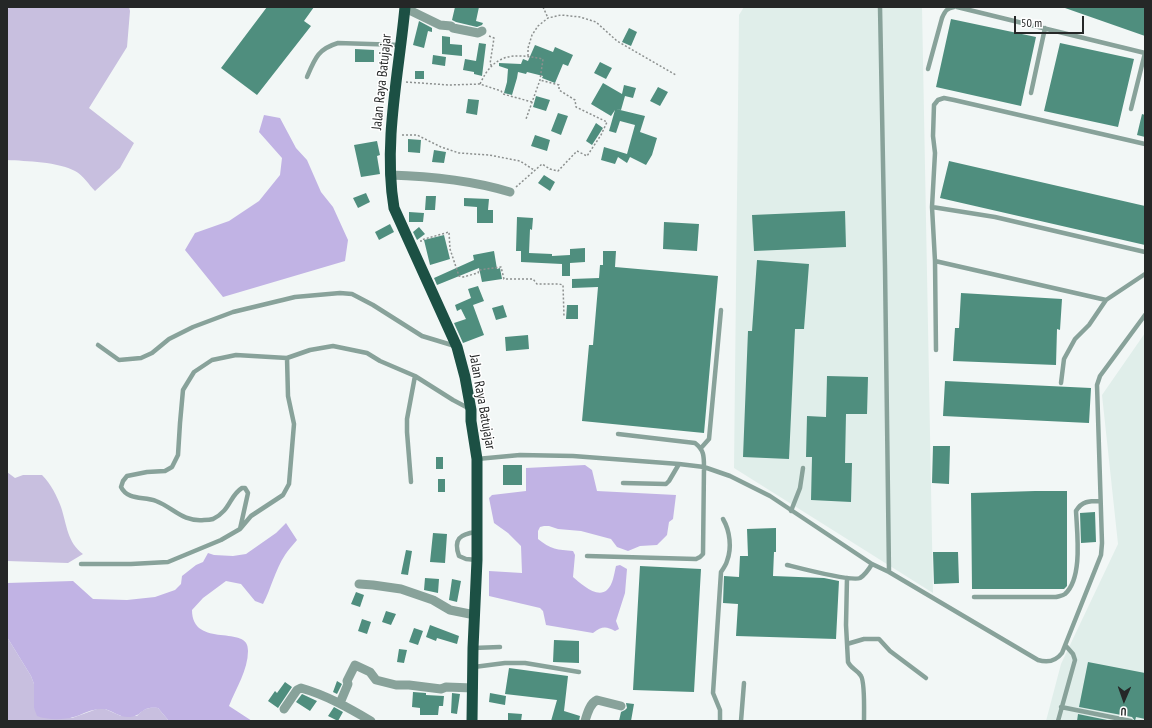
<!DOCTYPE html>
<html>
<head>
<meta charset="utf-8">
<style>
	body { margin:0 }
	#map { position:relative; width:1152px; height:728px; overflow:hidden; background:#f2f7f6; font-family:"PT Sans Narrow",sans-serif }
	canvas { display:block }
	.frame { position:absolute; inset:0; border:8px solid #252727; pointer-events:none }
	.north { position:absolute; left:1104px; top:680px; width:40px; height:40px; -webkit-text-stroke:3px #fff; paint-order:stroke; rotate:182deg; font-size:11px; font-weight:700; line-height:16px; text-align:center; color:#252727 }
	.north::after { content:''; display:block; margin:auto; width:14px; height:18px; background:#252727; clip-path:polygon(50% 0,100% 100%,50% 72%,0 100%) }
	.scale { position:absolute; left:1014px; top:16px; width:70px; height:18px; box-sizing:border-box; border:2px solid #252727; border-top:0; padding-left:5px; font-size:12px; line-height:14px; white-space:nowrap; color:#252727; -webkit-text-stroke:3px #fff; paint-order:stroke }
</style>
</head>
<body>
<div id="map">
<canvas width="1152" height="728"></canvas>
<div class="frame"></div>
<div class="north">U</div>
<div class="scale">50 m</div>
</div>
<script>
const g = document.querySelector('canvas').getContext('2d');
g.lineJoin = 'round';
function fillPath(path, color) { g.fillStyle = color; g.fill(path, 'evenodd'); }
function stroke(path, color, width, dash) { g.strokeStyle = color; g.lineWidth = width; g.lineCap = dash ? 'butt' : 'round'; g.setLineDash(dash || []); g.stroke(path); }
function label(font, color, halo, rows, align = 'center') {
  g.font = font + ' "PT Sans Narrow",sans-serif'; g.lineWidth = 3; g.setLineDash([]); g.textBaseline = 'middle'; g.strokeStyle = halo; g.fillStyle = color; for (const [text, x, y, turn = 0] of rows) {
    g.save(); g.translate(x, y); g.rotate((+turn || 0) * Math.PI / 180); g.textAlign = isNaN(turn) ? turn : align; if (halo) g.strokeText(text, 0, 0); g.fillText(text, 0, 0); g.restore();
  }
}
fillPath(new Path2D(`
	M744,7H922L933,593L734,468L739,15Z
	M1145,333V721H1046L1061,664L1118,544L1102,395Z`), '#e0eeea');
fillPath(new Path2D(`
	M9,7H129L130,11L127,47L89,108L134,143L120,168L95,191C89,185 83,175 75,171C59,162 26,161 7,160V11Z
	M7,472L15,478L23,475H42C51,484 57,496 61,507C67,525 67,542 83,554L68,563L7,561Z
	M7,637L31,676L34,684V708L72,718L97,709H105L121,716H137C143,709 148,707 158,708L169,721H7Z`), '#c8bfdf');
fillPath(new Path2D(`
	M264,115L280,118L296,148L307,160L321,192L333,207L348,240L345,261L223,297L185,250L195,233L229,221L259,201L280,175L282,158L259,132Z
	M585,465L592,470L597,491L676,495L673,519L669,522L667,535L657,545L640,546L628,551L617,547L611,539L581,531L558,529L549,526H544L540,527L538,531V539C550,549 558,550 573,551L575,555L573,577C580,583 597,599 607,590C613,585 614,574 616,566L620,565L627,569L625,593L616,621L619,629L615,631C606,626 602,626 593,633L546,625L543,611L540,608L489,596V571L522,573L521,546L508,533L494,523L489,498L492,495L526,491V468Z
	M286,523L297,540C293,545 288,550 285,555C275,570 271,589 263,604L255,601L241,584L226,581L203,598L192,610C192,650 250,623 248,651C248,670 236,688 229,706L252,721H169L158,708C140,706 143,716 130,717C119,718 113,710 103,709C93,708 83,714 74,717C63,720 47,720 37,716L34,708V684L31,676L7,637V583L73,581L93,599L127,600L155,597L175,590L181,584L182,576L196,565L203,562L208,553L214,555L233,556L246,554L276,533Z`), '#c1b3e4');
fillPath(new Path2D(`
	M267,7H314L304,21L311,26L257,95L221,68Z
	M455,7H479L476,21L483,23L482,25L477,27L456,22L452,20Z
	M1065,7H1145V36L1065,8Z
	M951,19L1036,37L1021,106L936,87Z
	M419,21L432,28V32L428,31L424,48L413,45Z
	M629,28L637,32L631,46L622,42Z
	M442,36L450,37V44L462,45V56L442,54Z
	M479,43L486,44L482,76L474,74V72L463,70L465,59L476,61Z
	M1060,43L1134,59L1118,127L1044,111Z
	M535,45L553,52L555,47L573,55L568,66L563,64L555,83L542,78L543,76L527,72L526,74L518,72L517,78L512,95L504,93L507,82L508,69L499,66V63L521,64L523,59L528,61Z
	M355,49L374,50V62H355Z
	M433,55L446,57L445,66L432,64Z
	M600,62L612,68L606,79L594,73Z
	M415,71H424V79H415Z
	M603,83L622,94L624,85L636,88L633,98L625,96L621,110L616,109L645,116L640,132L657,138L652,155L646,165L630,157L627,163L618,157L615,164L601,160L604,147L627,154L635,125L620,121L616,133L609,131L615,110L611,116L591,104Z
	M658,87L668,92L660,106L650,101Z
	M536,96L550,100L546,111L533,107Z
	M468,99L479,100L477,115L466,113Z
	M558,113L568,116L561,135L551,131Z
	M1142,114L1145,115V137L1137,135Z
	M596,123L603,128L592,145L586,141Z
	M535,135L550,140L547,151L531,146Z
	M408,139L421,140L420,153L408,152Z
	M377,141L380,155L377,156L380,174L361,177L354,145Z
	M434,150L446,152L444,163L432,162Z
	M949,161L1145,206V245L940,198Z
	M544,175L555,182L550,191L538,183Z
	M366,193L370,202L358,208L353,198Z
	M426,196H436L435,210H425Z
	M464,198L489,199L488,210H493V223H477V207L464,206Z
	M845,211L846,247L754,251L752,215Z
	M409,212L424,213L423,222H409Z
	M517,217L533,218L532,230L530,229L529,253L552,254V256L570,255V249L585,248V262L570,263V276H562V264L521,262V251H516Z
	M664,222L699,224L697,251L663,249Z
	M390,224L394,232L379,240L375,232Z
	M419,227L425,234L417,240L413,232Z
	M444,235L450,259L430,265L424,240Z
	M494,251L497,269L500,268L502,279L482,282L479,268L437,285L434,278L474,260L473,255Z
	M603,251H616L615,267L718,276L704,433L582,421L589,345H593L598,287L572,288V279L599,278L600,265H603Z
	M757,260L809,264L804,329H795L789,459L743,457L748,331H752Z
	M478,286L484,301L473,305L484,335L463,343L454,323L466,319L461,309L457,311L455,305L471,298L468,289Z
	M961,293L1062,299L1060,330L1057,329L1056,365L953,361L955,328H959Z
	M503,305L507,317L496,320L492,308Z
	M567,305H578V319H566Z
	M528,335L529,349L506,351L505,337Z
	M827,376L868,377L867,414H846L845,463H852L851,502L811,500L812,457H806L807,416L826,417Z
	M945,381L1091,388L1089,423L943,416Z
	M933,446H950L949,484L932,483Z
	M436,457H443V469H436Z
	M503,465H522V485H503Z
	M438,479H445V492H438Z
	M1035,491H1067V586L1064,589H972L971,493Z
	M1095,512L1096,542L1081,543L1080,513Z
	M776,528V552H774L773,576L824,578L839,581L836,639L736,636L738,604L723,603L724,576L739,577L740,556H748L747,529Z
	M433,533L447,534L445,563L430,562Z
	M406,550L412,551L408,575L401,574Z
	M933,552H958L959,583L934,584Z
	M640,566L701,569L694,692L633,690Z
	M425,578L439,579L438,593L424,590Z
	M452,579L461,581L457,602L449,600Z
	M356,592L364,595L360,607L351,604Z
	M386,611L396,614L391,625L382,622Z
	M362,619L371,622L367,634L358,631Z
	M430,625L459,636L457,644L437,638L436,641L426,637Z
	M414,628L423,631L418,645L409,642Z
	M554,640L579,641V663L553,662Z
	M399,649L407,650L404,663L397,662Z
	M1088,662L1145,673V719L1136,717L1135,721L1132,717L1079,707Z
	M509,668L568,676L564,711L580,716L579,721H551L557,700L505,694Z
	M337,681L342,684L337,694L333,692Z
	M285,682L292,687L278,708L268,701L275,691L277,693Z
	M413,692L426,693V695L444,696L443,706H439L438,715H420V708L412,707Z
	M452,693L460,694L457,714L451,713Z
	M490,693L506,696L505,705L489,702Z
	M302,694L317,701L310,711L296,702Z
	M626,703L634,704L631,721H619L621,712L625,710L627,708Z
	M334,707L343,712L338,721L328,716Z
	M508,713L522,714L521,721H508Z
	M1078,714L1112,721H1077Z`), '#4f8e7e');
stroke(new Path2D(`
	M543,7L548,18
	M489,36L494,38L490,64L492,66
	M528,56V48L532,35L538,26L548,18L561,15L580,17L596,22L617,41L676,75
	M406,82L449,85L480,84L501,91L503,94L532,102
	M480,84C494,53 513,53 543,59L540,80L526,119
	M402,135H417L441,147L459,153L489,155L520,161L534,170
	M516,187L542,164L550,169L558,171L577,151L587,156L601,135L607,122L576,107L575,100L559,90V85L540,80
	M421,242V240L449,232L450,249L459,276L463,277L478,273L479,270L501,267L504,279H533L537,284H559L563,285L564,317`), '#8c908f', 1.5, [2, 2]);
stroke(new Path2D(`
	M880,7L885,267L889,572
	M957,7L1145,53
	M928,69L942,18C945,11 947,8 954,7
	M307,77C315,58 318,49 338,43L401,45
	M1031,93L1045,28
	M1131,109L1145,53
	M932,207L995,217L1145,252
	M935,261L936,350
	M1106,300L935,261L932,207L935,153L933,136L934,105L938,100L944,98L954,100L1145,144
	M98,345L119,360L141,358L152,353L169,339L193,327L233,312L295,297L340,293L352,294L373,305L422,336L455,346
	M1061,383L1064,359L1075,339L1089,325L1106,300L1145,274
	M701,448L709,439L721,310
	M477,459L520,455L573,456L679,464L704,467L730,476L770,496L872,564L889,572L1038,660C1048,663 1056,661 1062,653L1101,555L1102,543L1097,385L1100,376L1145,315
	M411,482L407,432V419L415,376
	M623,483L666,484L669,481L679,464
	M791,511L800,488L803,468
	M240,529L248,493L245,488H242C229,496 231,510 213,519C210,520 207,520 204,520C182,522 174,508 156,501C144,496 128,501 121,487L123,481L127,476L147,472L165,471L172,467L178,455L180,423L183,390L194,372L212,360L236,355L287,358L310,350L333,346L367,353L380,361L415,376L453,400L470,409
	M476,532C460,534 453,539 459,556L466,559L477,560
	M587,556L696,559L700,557L703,554L704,467C704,456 704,450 695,443L618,434
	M81,564H131L168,562L221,540L240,529L251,516L283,495L289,484L294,424L288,396L287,358
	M787,565C799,568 852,582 860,578C865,575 869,569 872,564
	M847,578L846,625L848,662C851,669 858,670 861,676C865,682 864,712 864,721
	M974,597H1056C1059,596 1063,596 1065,594C1083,578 1077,533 1076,511C1082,501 1089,501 1100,501
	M847,644L864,639H879L890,651L926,678
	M473,648L500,647
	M474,667L505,663H525L579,672
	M1061,707L1131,721
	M720,721V710L713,693L721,572C723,569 726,565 727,561C732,548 730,531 723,519
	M741,721L744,683
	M1058,721L1075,660L1073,654L1066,646`), '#88a29a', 4.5);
stroke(new Path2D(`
	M405,8L440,25L451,26L453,28L478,33L482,31
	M390,175C431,176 470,180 510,192
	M359,584L373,585L401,589L433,600L450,610L475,615
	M340,703L348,684L347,681L355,665L370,672L376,680L396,685H409L441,689L446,687L473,688
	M284,709L297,690L301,688C326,695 349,708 371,721
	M585,721C587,714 590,703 597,700L621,706`), '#88a29a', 9);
stroke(new Path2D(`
	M405,7C399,72 383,143 394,208L457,347L465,377L471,410V421L477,459V560L473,648L472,721`), '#1c5044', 11);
label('14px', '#252727', '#fff', [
	["Jalan Raya Batujajar",382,82,-84],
	["Jalan Raya Batujajar",482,402,80]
]);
</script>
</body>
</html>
